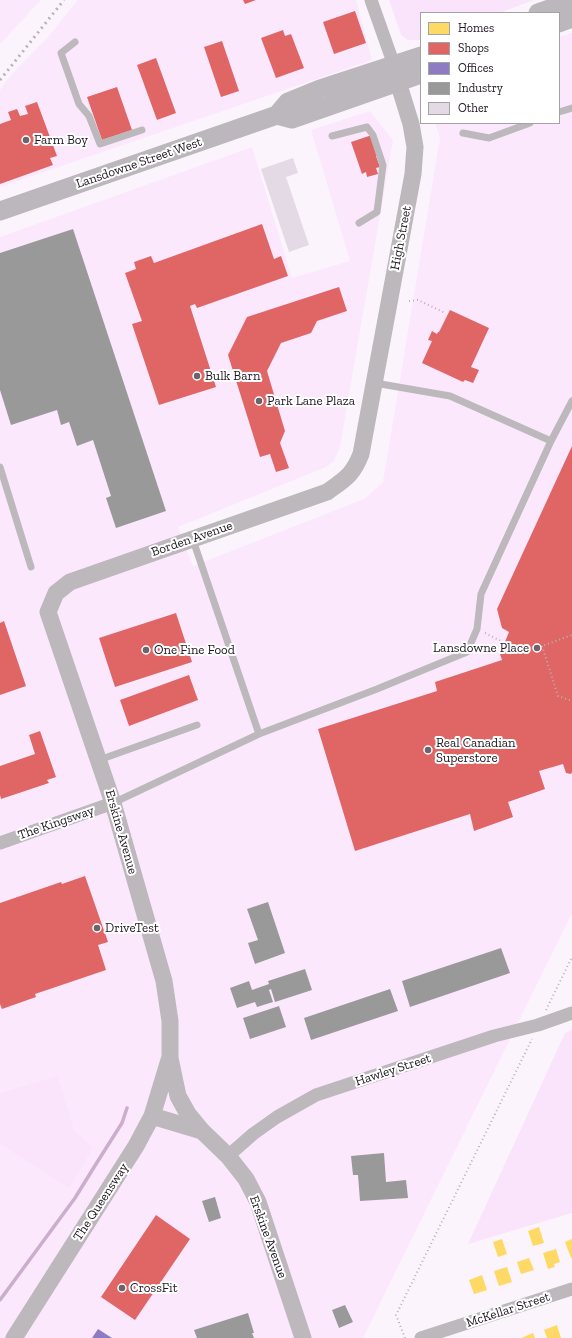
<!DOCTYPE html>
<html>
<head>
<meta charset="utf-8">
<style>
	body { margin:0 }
	#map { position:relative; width:572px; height:1338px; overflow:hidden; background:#fbf4fc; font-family:"Zilla Slab",serif }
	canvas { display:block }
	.legend { position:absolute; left:420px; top:12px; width:140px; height:112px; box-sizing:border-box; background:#fff; border:1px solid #a5a2a5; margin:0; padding:5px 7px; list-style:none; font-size:12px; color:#1e161f }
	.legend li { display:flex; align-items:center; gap:8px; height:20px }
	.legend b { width:20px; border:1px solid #a5a2a5 }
</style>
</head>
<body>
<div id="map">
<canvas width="572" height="1338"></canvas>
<ul class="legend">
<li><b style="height:11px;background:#ffd966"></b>Homes</li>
<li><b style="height:11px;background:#e06666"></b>Shops</li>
<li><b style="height:11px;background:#8e7cc3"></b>Offices</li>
<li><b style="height:11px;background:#999"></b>Industry</li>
<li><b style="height:11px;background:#e4dae5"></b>Other</li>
</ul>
</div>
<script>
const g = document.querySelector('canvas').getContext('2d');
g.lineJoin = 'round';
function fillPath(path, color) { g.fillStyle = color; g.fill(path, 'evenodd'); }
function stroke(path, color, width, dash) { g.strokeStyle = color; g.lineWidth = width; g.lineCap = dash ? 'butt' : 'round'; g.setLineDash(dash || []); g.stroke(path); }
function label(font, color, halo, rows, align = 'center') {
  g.font = font + ' "Zilla Slab",serif'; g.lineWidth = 4; g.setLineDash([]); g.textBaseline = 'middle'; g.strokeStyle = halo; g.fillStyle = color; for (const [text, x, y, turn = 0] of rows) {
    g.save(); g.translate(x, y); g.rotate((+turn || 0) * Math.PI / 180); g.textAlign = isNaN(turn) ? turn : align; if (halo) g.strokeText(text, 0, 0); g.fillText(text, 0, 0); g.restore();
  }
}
fillPath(new Path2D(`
	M0,0H41L0,44Z
	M78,0H356L372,60L0,187V90L9,77L48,37Z
	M572,33V913L363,1338H0V237L252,147L292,278L350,261L311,130L370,111L393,140L340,447L334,461L326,467L178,527L193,566L364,499L383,482L440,138L435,123H559V37Z`), '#fce8fd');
fillPath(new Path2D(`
	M389,0H534L499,13H421V40H408L401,35Z
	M572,1030V1213L468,1244L565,1033Z
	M58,1076L74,1130L93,1148L69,1188L0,1144V1093Z`), '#fae4fb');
fillPath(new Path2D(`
	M539,1227L544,1243L533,1246L528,1231Z
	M502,1239L507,1254L498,1257L493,1242Z
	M572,1239V1258H571L565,1242Z
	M556,1249L560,1262L554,1264L555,1267L548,1269L543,1253Z
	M529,1258L534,1270L521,1274L517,1262Z
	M507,1267L512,1282L499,1286L494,1271Z
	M482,1275L487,1290L474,1294L469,1280Z
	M557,1325L561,1338H547L544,1330Z
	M533,1333L535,1338H521Z`), '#ffd966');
fillPath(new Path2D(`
	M243,0H256L245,4Z
	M355,11L366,43L334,54L323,22Z
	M283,30L285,36L291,34L304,68L276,78L261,38Z
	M222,41L239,91L221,97L204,47Z
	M156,58L176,113L157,120L137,65Z
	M117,87L132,130L102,140L87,97Z
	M37,102L57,156L50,158L53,165L0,184V124L11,120L8,112L17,109L20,116L28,114L25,106Z
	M372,135L379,155L376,156L380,167L376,168L378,174L367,177L366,172L362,174L351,142Z
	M262,224L274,259L281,256L288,276L197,308L195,304L190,306L216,387L159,405L132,324L142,321L125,273L136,269L134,262L151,256L154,263Z
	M339,287L347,311L317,321L311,333L281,343L267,371L285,431L280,443L289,468L276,472L270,454L260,457L228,355L247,317Z
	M450,310L489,328L471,367L479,370L473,383L465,380L463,382L422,363L432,341L428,340L432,331L437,334L438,332H439Z
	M572,446V772L571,774L566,773L563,764L539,771L545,789L508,802L513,817L474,831L470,814L355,851L318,729L437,691L435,682L502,660L500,654L509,632L502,628L497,609Z
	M176,613L192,662L115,687L99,638Z
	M4,621L26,686L0,695V623Z
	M189,675L198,700L129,726L120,700Z
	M40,731L56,777L47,780L49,783L1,799L0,795V766L35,754L29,735Z
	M85,876L108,942L98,945L106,970L35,994L36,997L2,1009L0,1004V903L61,882L62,884Z
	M156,1215L190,1239L135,1320L101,1297Z`), '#e06666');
fillPath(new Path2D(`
	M98,1329L112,1338H92Z`), '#8e7cc3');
fillPath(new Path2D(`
	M73,229L166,511L116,528L106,498L111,496L93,440L77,446L69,422L61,425L57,410L11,425L0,390V253Z
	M268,902L285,953L255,964L248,943L258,940L247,909Z
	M501,948L510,973L410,1007L402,981Z
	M305,969L312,990L275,1002L271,989L269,990L273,1002L257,1007L255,1002L237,1008L230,988L249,981L252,990L269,984L268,981Z
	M390,989L398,1011L311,1040L304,1018Z
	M279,1006L286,1027L250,1039L243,1018Z
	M384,1153L386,1182L406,1180L408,1198L360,1201L358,1175H353L351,1156Z
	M215,1197L221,1218L209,1222L202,1201Z
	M345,1305L353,1322L339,1328L332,1310Z
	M248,1313L254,1333H252L254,1338H197L194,1330Z`), '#999');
stroke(new Path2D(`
	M0,1300L75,1198L96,1164L122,1123L127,1108`), '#cbaecc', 3.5);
fillPath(new Path2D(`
	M293,158L298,173L286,177L309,245L289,252L261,169Z`), '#e4dae5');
stroke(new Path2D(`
	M409,301L418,300L445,313
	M485,633L505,643L516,650L542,646L572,635
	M542,646L558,696L572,701
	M546,1010L572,957
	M405,1338L396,1315L532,1039`), '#b5b1b5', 2, [1, 3]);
stroke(new Path2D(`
	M75,42L61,53L79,104L89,116L100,144L142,130
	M559,112L572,108
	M463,133L489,138L530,123
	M332,136L367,127L373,135L383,165L377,212L359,223
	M551,441L572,401
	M0,467L31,567
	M193,540L259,734
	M99,760L197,725
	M113,803L259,734L377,689L467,652L477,629L481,594L551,441L450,396L375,383`), '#bcb8bc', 7);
stroke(new Path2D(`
	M371,0L394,65
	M0,843L113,803
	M228,1156L253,1134L277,1117L316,1095L494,1036L538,1025L572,1013
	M421,1338L572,1289`), '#bcb8bc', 13);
stroke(new Path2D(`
	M152,1116L202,1131L228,1156L246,1179L258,1202L303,1338
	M202,1131L188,1114L178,1096L170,1058V1021L164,981L113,803L48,612L56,593L70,582L327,492C345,479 353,475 361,454L413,174L415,147L411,124L394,69
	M14,1338L136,1146L152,1116L169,1060`), '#bcb8bc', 17);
stroke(new Path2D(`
	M538,13L572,1
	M559,23L572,18
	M277,115L288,102L320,89L421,56
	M0,211L277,115L292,119L421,74`), '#bbb7bc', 19);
stroke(new Path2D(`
	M0,80L64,0`), '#b8b3b8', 3, [2, 4]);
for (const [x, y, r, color] of [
	[26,140,4,"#6b646c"],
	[197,376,4,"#6b646c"],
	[259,401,4,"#6b646c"],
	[537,648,4,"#6b646c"],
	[146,650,4,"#6b646c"],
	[428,750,4,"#6b646c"],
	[97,928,4,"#6b646c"],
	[122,1288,4,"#6b646c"]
]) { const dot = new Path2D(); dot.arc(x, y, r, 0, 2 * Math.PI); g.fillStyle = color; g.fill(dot); stroke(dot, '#fff', 1.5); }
label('13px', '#1e161f', '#fff', [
	["Farm Boy",34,140],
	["Bulk Barn",205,376],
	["Park Lane Plaza",267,401],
	["Lansdowne Place",529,648,"right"],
	["One Fine Food",154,650],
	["Real Canadian",436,743],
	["Superstore",436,758],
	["DriveTest",105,928],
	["CrossFit",130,1288]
], 'left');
label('13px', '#1e161f', '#fff', [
	["Lansdowne Street West",139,163,-19],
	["High Street",401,238,-79],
	["Borden Avenue",192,539,-19],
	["The Kingsway",56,823,-19],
	["Erskine Avenue",121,832,74],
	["Hawley Street",393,1070,-18],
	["The Queensway",101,1202,-57],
	["Erskine Avenue",268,1237,70],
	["McKellar Street",508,1310,-18]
]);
</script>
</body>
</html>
